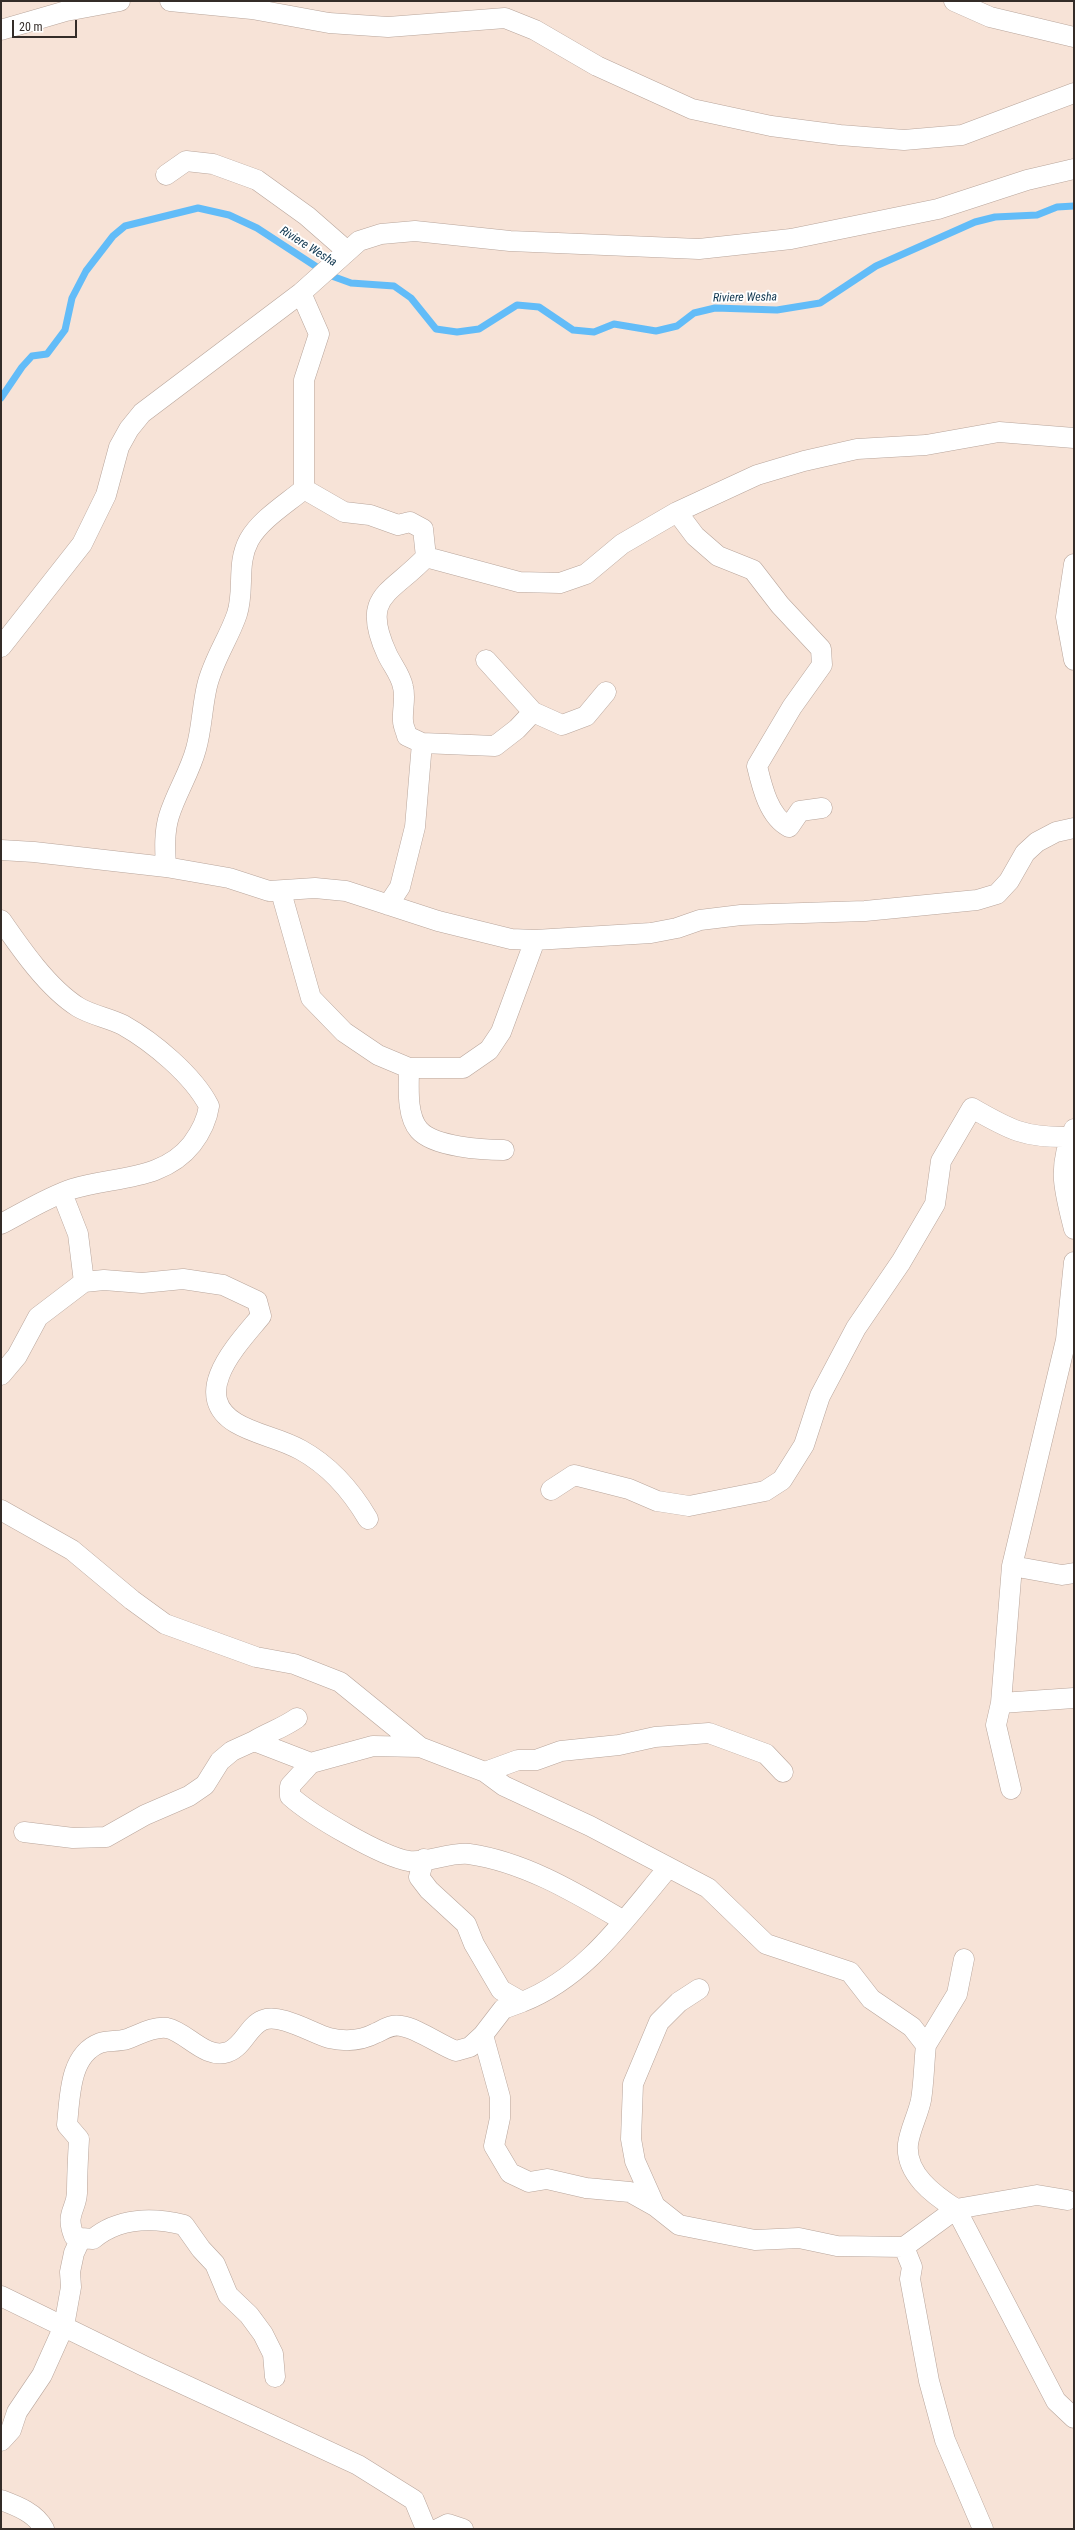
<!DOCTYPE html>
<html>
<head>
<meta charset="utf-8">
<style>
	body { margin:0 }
	#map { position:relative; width:1075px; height:2530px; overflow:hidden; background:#f7e3d7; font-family:"Roboto Condensed",sans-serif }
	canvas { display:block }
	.frame { position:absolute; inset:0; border:2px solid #342c28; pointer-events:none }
	.scale { position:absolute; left:12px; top:20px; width:65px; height:18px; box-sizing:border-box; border:2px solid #342c28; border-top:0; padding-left:5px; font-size:12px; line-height:14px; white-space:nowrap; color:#342c28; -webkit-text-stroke:3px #fff; paint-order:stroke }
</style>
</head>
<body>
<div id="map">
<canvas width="1075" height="2530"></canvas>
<div class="frame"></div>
<div class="scale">20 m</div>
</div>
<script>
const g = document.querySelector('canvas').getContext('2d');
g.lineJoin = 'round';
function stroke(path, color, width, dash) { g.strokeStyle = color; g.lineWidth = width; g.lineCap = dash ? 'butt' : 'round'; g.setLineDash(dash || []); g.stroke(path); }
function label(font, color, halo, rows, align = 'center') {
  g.font = font + ' "Roboto Condensed",sans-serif'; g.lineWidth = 4; g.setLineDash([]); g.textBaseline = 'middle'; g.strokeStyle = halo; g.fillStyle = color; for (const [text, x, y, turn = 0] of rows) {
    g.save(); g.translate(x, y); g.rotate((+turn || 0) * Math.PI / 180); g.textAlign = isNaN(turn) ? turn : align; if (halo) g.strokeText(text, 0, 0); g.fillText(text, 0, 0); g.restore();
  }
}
stroke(new Path2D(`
	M1,398L22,367L32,356L47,354L65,330L72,298L86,271L113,236L125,226L198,208L229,215L257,228L329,275L351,283L394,286L411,298L436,329L457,332L479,329L517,305L539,307L573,330L594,332L614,324L656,331L677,326L694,313L715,308L777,310L820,303L876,266L975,222L995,217L1037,215L1057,207L1074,206`), '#62bcf8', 7);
const street = new Path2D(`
	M170,1L252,9L329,23L388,27L505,18L535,30L597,66L692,109L771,126L840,135L904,140L962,135L1074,93
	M954,1L990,17L1074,37
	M1,30L66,11L120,1
	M166,175L186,161L213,164L257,180L307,216L347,251
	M301,293L319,334L304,380V489
	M677,512L695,536L718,556L753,570L780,605L821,649L822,665L792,707L757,766C762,787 769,817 789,827L800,811L822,808
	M1074,564L1066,617L1074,660
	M1,647L82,544L106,495L119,447L129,429L142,413L301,293L359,241L381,234L415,231L510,241L699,249L791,239L938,209L1027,180L1074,169
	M486,660L533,712
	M422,743L495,746L517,729L533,712L562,725L586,716L606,692
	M1,850L34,852L166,867L229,878L269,891L315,888L346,891L438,921L511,939L535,940L651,933L677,928L700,920L741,915L865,911L977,900L997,894L1009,881L1025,853L1037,842L1056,832L1074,828
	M166,867C165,850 164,832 169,816C176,793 190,772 196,749C202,728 202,707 207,686C213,660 229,638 237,614C245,589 236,564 249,540C260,520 286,504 304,489L344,512L370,515L398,525L410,522L423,529L426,557L519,582L560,583L586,574L622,544L677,512L757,475L804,461L857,449L926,445L999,432L1074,438
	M281,892L311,998L344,1032L378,1055L409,1068H463L489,1050L501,1032L535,940
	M388,905L400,887L415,827L422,743L407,736C406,731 403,726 403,721C402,710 406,698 403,687C401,675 392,665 387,654C360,595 390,595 426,557
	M1,920C21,949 48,988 78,1007C91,1015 109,1018 123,1025C153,1042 193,1075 209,1106C207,1120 201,1132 192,1144C163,1181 114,1176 72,1189C48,1197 24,1212 1,1224
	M409,1068C409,1086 406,1115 419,1130C434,1147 483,1150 504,1150
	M1074,1129C1057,1169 1064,1189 1074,1229
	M62,1193L78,1234L84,1282
	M1,1375L17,1356L38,1317L84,1282L104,1280L142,1283L183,1279L223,1285L257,1301L261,1316C239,1343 188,1394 236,1423C256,1435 280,1438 301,1450C330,1466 351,1490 368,1519
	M551,1490L574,1475L629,1489L657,1501L689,1506L765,1491L782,1480L804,1445L820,1396L856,1328L901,1262L935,1204L941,1161L972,1108C1010,1130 1025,1138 1070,1137
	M1,1510L72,1550L132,1600L165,1624L256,1657L294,1664L340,1682L420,1747
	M1012,1566L1062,1575L1074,1573
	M1001,1703L1074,1698
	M254,1741C269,1732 283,1728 297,1718
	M311,1763L290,1786V1796C311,1815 382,1857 409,1861C429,1863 449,1852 469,1854C525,1862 576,1893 624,1921
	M485,1772L518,1760H536L561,1751L619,1745L655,1737L709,1733L766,1754L783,1772
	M1011,1789L996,1725L1001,1703L1012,1566L1066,1340L1074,1262
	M24,1832L73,1838L106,1837L145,1815L189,1796L205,1785L220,1761L232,1751L254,1741L311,1763L373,1746L420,1747L485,1772L504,1786L590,1826L708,1888L766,1944L850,1972L871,1999L912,2027L926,2045C924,2063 924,2082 921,2100C918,2115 910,2129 908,2144C905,2174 934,2195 956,2209L1037,2195L1067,2200
	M424,1859L419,1877L429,1890L466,1924L474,1944L501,1990L522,2002C586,1977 625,1919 668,1868
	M483,2035L500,2097V2118L494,2146L510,2173L529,2182L547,2179L586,2188L630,2192L655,2206L679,2225L755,2240L799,2238L837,2246L904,2247
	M926,2045L957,1994L964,1959
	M655,2206L635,2161L631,2139L633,2084L659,2022L679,2002L699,1989
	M81,2238L93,2239C118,2218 152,2217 184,2225L201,2249L215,2264L228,2295L249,2315L263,2334L273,2354L275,2377
	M1,2296L144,2366L358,2465L414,2500L426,2529
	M1,2441L11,2430L17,2412L42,2375L64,2326L71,2287L70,2272L74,2253L81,2238L74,2236C65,2213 76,2211 77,2193C77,2175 78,2157 79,2139L67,2125C70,2097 69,2055 100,2043C108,2040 118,2042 127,2039C139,2035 153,2026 167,2028C187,2032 205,2060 228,2052C244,2046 248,2026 263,2020C280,2013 312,2033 329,2038C346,2042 361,2041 376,2033C385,2029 391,2024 401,2026C417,2028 440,2045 456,2051L470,2047L483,2035L503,2009L522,2002
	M1,2500C17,2506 36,2513 44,2529
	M438,2529L448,2524L463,2529
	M983,2529L945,2440L929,2381L910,2279L912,2267L904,2247L956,2209L1056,2401L1074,2418`);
stroke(street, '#b8a59b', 21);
stroke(street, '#fff', 20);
label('italic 12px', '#0e354e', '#fff', [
	["Riviere Wesha",308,247,32],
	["Riviere Wesha",745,298,-1]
]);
</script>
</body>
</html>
